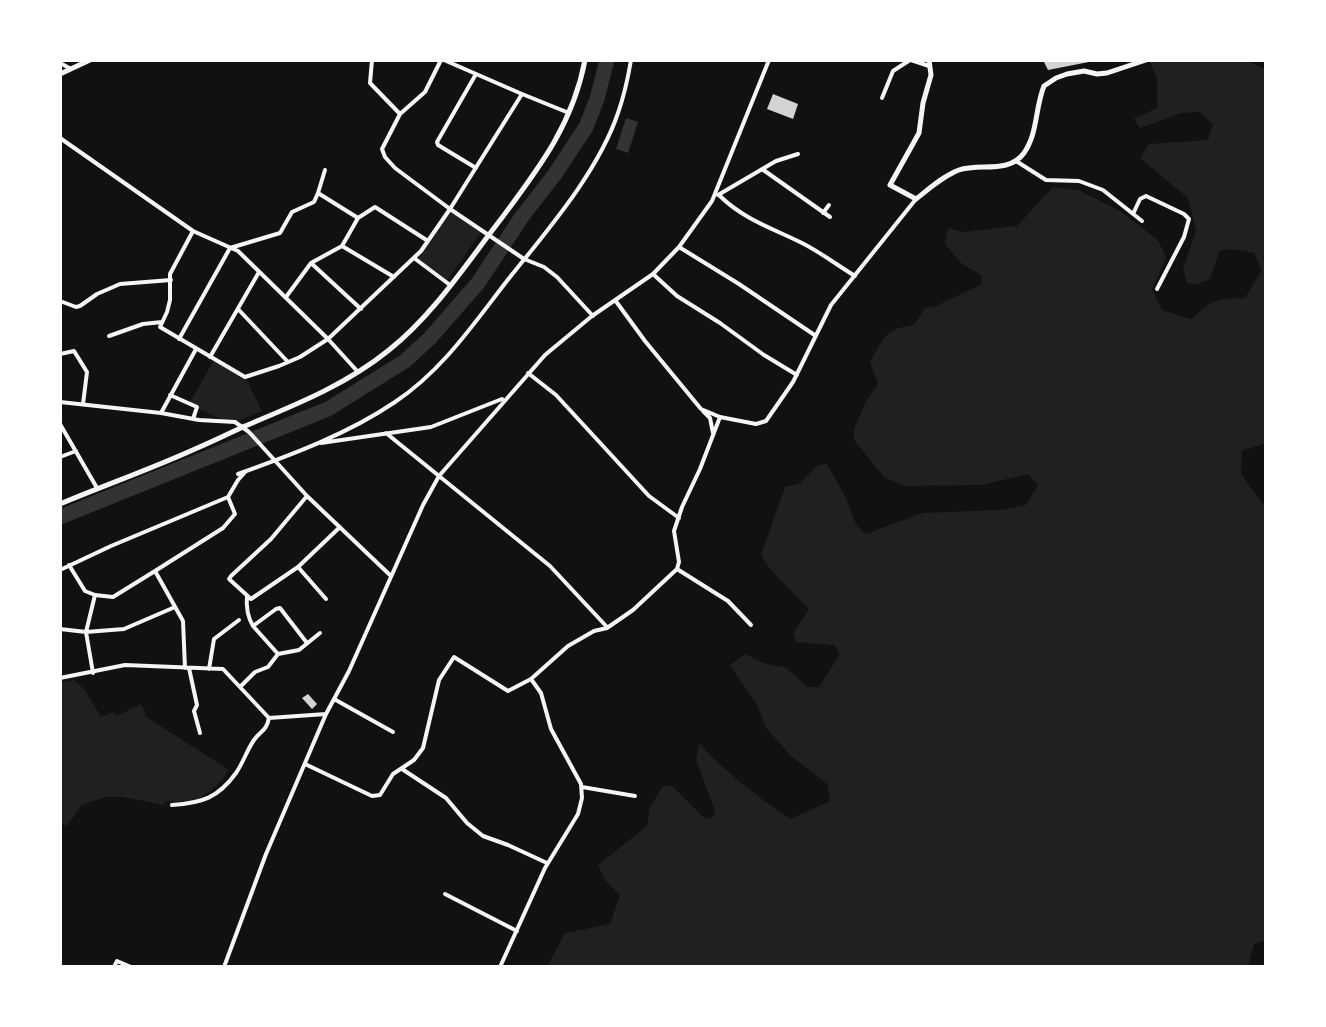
<!DOCTYPE html>
<html>
<head>
<meta charset="utf-8">
<style>
	body { margin:0 }
	#map { position:relative; width:1326px; height:1027px; overflow:hidden; background:#111; font-family:"Asap Condensed",sans-serif }
	canvas { display:block }
	.frame { position:absolute; inset:0; border:62px solid #fff; pointer-events:none }
</style>
</head>
<body>
<div id="map">
<canvas width="1326" height="1027"></canvas>
<div class="frame"></div>
</div>
<script>
const g = document.querySelector('canvas').getContext('2d');
g.lineJoin = 'round';
function fillPath(path, color) { g.fillStyle = color; g.fill(path, 'evenodd'); }
function stroke(path, color, width, dash) { g.strokeStyle = color; g.lineWidth = width; g.lineCap = dash ? 'butt' : 'round'; g.setLineDash(dash || []); g.stroke(path); }
fillPath(new Path2D(`
	M1149,60H1246L1266,70V443L1242,451L1241,474L1266,508V940L1254,944L1248,967H547L565,933L610,924L620,896L605,880L598,865L647,826L650,807L663,786H672L705,819L713,817L715,810L696,760L699,743C726,773 757,796 790,819L830,801L827,784L791,756L767,729L757,705L730,665L745,654L763,663L787,668L807,687H819L840,654L834,645L796,642L793,634L809,609L771,570L761,555L785,487L799,484L818,465L827,464L846,498L856,524L866,534L922,513L1001,510L1026,505L1038,485L1028,474L982,485L905,486L884,477L854,440V429L866,401L878,384L870,362C884,338 884,329 914,325L925,308L936,306L982,284V276L961,263L945,244L948,228L963,232L1017,226L1053,187L1078,190L1120,211L1158,240L1166,258L1152,290L1162,310L1191,319C1214,299 1215,299 1245,298L1262,270L1254,253L1232,249L1220,250L1210,279L1197,284L1187,283L1183,269L1196,231L1188,198L1140,158L1149,144L1208,140L1213,124L1199,112L1182,113L1140,128L1134,119L1157,108V78Z
	M450,209L482,231L446,282L414,258Z
	M214,360L245,377L262,411L235,422L224,421L189,404Z
	M74,680L84,689L101,717L113,712L117,716L141,704L145,711V716L229,770C212,795 197,804 166,801L163,805L124,797H106L82,805L67,826L60,822V682Z`), '#202020');
fillPath(new Path2D(`
	M626,118L638,122L628,153L616,149Z`), '#333');
stroke(new Path2D(`
	M60,517L328,409L405,361L430,338L478,283L521,218L555,174L586,127L597,99L607,60`), '#333', 15);
fillPath(new Path2D(`
	M1043,60H1094V61L1048,70Z
	M773,94L798,104L793,119L767,109Z
	M308,694L317,704L312,709L302,698Z`), '#d3d3d3');
stroke(new Path2D(`
	M372,60L370,83L400,114L382,149L385,157L395,168L450,209L524,259L544,267L557,277L593,316
	M444,60L522,94
	M911,60L929,66
	M60,63L71,69
	M476,74L437,142L438,145L476,168
	M882,98L893,71L910,60
	M400,114L425,92L441,60
	M60,138L193,231L238,251L328,339L358,372
	M1016,161L1046,180L1079,181L1103,190L1142,221
	M762,169L830,217
	M318,193L358,218
	M718,195L776,161L798,154
	M720,196C743,219 774,229 802,243C820,252 837,265 855,276
	M823,213L829,205
	M1133,214L1140,199L1146,196L1184,214L1189,219L1184,237L1157,289
	M193,231L170,274V300L167,312L160,327L245,377L279,366L300,357L328,339L421,251L450,209L522,94L569,113
	M342,246L394,277
	M679,247L739,284L816,336
	M414,258L450,285
	M311,263L361,309
	M653,274L677,296L720,323L764,355L797,375
	M286,297L311,263L342,246L358,218L375,207L428,241
	M615,300L645,341L701,409L720,417L756,424L766,421L793,382L831,305L916,199
	M60,301L76,307L80,306L97,294L120,284L171,280
	M238,309L288,362
	M109,336L143,324L162,322
	M179,339L230,248L280,233L292,212L314,202L318,193L325,170
	M60,354L74,351L87,372L83,404
	M210,357L259,272
	M528,373L556,395L649,496L679,518
	M170,395L197,407L193,419
	M60,402L161,413L199,420L235,422L249,432L307,496L391,576
	M703,411L710,418L713,433
	M161,413L196,349
	M60,424L97,488
	M386,433L550,566L607,627
	M321,443L431,427L502,399
	M60,457L76,451
	M238,474C291,455 348,434 395,402C440,372 470,329 503,286C543,235 597,175 618,113C624,96 628,78 631,60
	M307,496L271,539L231,576L229,579L251,599L298,567L340,527
	M69,565L85,591L95,595
	M298,567L326,599
	M677,569L728,601L751,625
	M60,570L111,546L228,497L238,480L246,471
	M247,596C246,607 247,616 253,626
	M60,629L86,632L124,629L175,607
	M278,654L253,626L276,609L280,608L307,643
	M185,668L183,621L155,571L223,528L235,514L228,497
	M189,668L197,705L194,711L200,733
	M209,669L214,639L239,620
	M93,673L86,632L95,595L113,597L155,571
	M60,678L125,665L223,669L269,718L326,714
	M240,687L255,672L268,667L278,654L299,650L320,633
	M334,699L393,732
	M305,764L372,796L380,795L393,774L414,760L423,748L439,680L454,657L508,691L531,679L568,646L594,631L607,628L633,610L677,569L679,562L674,531L682,507L700,469L720,417
	M402,769L446,798L467,823L483,836L508,845L547,863
	M582,787L635,796
	M172,805C202,803 218,798 236,773C243,763 247,750 254,740C261,730 266,732 269,718
	M445,894L517,931
	M114,967L117,961L131,967
	M224,967L266,854L326,714L349,671L423,505L439,476L545,355L592,316L653,274L679,247L712,201L769,60
	M500,967L545,868L578,814L582,798L581,784L551,729L541,693L531,679`), '#f5f5f5', 4);
stroke(new Path2D(`
	M60,504C105,485 151,469 195,449C212,442 228,434 245,426C295,405 346,385 389,350C434,314 466,264 501,219C539,168 573,124 585,60`), '#f5f5f5', 5);
stroke(new Path2D(`
	M929,60L931,75L923,103L919,133L890,185L916,199C929,189 943,176 959,170C980,163 1009,174 1024,153C1038,133 1035,108 1044,86L1056,78L1067,74L1084,71L1097,74L1107,73L1146,60
	M60,74L90,60`), '#f5f5f5', 5);
</script>
</body>
</html>
